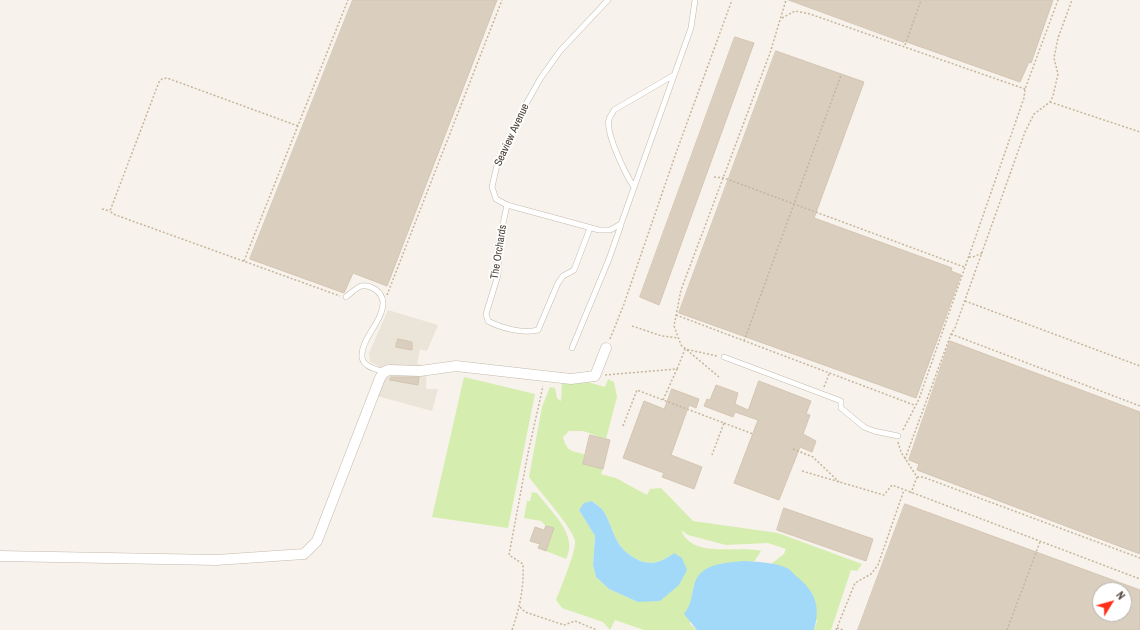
<!DOCTYPE html>
<html>
<head>
<meta charset="utf-8">
<style>
	body { margin:0 }
	#map { position:relative; width:1140px; height:630px; overflow:hidden; background:#f7f2eb; font-family:"Archivo Narrow",sans-serif }
	canvas { display:block }
	.north { position:absolute; left:1092px; top:582px; width:40px; height:40px; box-sizing:border-box; background:#fff; border:1px solid #b7b4af; border-radius:50%; rotate:53deg; font-size:11px; font-weight:700; line-height:16px; text-align:center; color:#4c4337 }
	.north::after { content:''; display:block; margin:auto; width:14px; height:18px; background:#ff3119; clip-path:polygon(50% 0,100% 100%,50% 72%,0 100%) }
</style>
</head>
<body>
<div id="map">
<canvas width="1140" height="630"></canvas>
<div class="north">N</div>
</div>
<script>
const g = document.querySelector('canvas').getContext('2d');
g.lineJoin = 'round';
function fillPath(path, color) { g.fillStyle = color; g.fill(path, 'evenodd'); }
function stroke(path, color, width, dash) { g.strokeStyle = color; g.lineWidth = width; g.lineCap = dash ? 'butt' : 'round'; g.setLineDash(dash || []); g.stroke(path); }
function label(font, color, halo, rows, align = 'center') {
  g.font = font + ' "Archivo Narrow",sans-serif'; g.lineWidth = 3.5; g.setLineDash([]); g.textBaseline = 'middle'; g.strokeStyle = halo; g.fillStyle = color; for (const [text, x, y, turn = 0] of rows) {
    g.save(); g.translate(x, y); g.rotate((+turn || 0) * Math.PI / 180); g.textAlign = isNaN(turn) ? turn : align; if (halo) g.strokeText(text, 0, 0); g.fillText(text, 0, 0); g.restore();
  }
}
fillPath(new Path2D(`
	M388,310L438,325L427,351L420,349L417,364L427,366L426,389H438L432,411L377,396L383,381L379,366L370,362L369,353Z`), '#ebe4d8');
fillPath(new Path2D(`
	M464,377L535,394L508,528L432,517Z
	M608,379L614,382L617,397L606,439L583,431H569L563,437C568,456 575,449 587,456C593,460 598,465 603,469L601,474L616,478L647,495L650,489L661,488L693,521L778,533L862,564L857,571L851,570L831,630H814L817,621L787,568L771,564L784,554L786,549L768,543L726,545L688,535L681,530C692,559 737,545 761,551L754,562L744,561L694,584L690,606V624L697,630H644L615,620L610,630L603,622L562,608L556,600C561,587 576,552 575,541C573,528 538,490 529,477L542,407L550,387L555,388L557,398L561,401L562,383L581,380L605,387ZM593,501C595,504 599,506 602,509C611,521 613,540 624,550C641,566 656,567 674,553L638,602L609,589L596,577L593,565L595,536L579,510Z
	M532,492L537,493C551,512 579,535 566,559L546,551L553,528L546,526L541,521L524,518L527,501H530Z`), '#d5eeb0');
fillPath(new Path2D(`
	M592,501C595,504 599,506 602,509C611,521 613,540 624,550C641,566 656,567 674,553L682,558L687,570L679,585L660,601L638,602L609,589L596,577L593,565L595,536L579,510L584,503Z
	M744,561C757,562 774,562 787,568C790,569 793,573 796,576C815,591 821,606 814,630H697L684,614C692,604 691,596 694,585C700,563 725,563 744,561Z`), '#a2d9f8');
const building = new Path2D(`
	M353,0H497L387,286L353,273L344,293L250,259Z
	M789,0H1053L1031,63L1029,62L1020,82L904,41V42Z
	M735,37L754,43L659,305L640,297Z
	M776,51L864,82L814,218L952,268L951,271L961,275L916,398L679,313Z
	M398,339L412,342V350L396,347Z
	M950,341L1140,412V554L917,470L919,464L909,460Z
	M391,377H419L418,385L390,380Z
	M759,381L811,401L806,414L810,415L803,434L816,441L812,452L800,447L779,500L734,483L758,420L735,412L733,417L704,406L707,399L710,400L716,385L738,393L735,404L748,410Z
	M672,389L699,399L696,408L689,405L671,455L702,467L694,489L662,477L664,473L623,458L644,401L664,409Z
	M590,435L610,440L603,469L583,464Z
	M905,504L1140,590V630H858ZM1100,590H1124V614H1100Z
	M784,508L873,539L866,561L777,530Z
	M546,526L554,528L546,551L538,548L540,544L530,541L535,527L544,530Z`);
fillPath(building, '#dacebf');
stroke(building, '#d5c5b1', 1);
const lane = new Path2D(`
	M608,0L560,51L540,79L525,106L497,165L492,187L496,199L507,205L599,230H610L621,224L691,28L695,0
	M634,187C626,175 605,133 609,119C610,116 613,113 614,110L674,75
	M507,205L499,243L498,275L486,314L488,321C501,328 523,334 538,330L558,283L563,276L574,270L590,228
	M346,297C351,293 356,288 361,286C371,284 382,292 383,302C384,320 360,340 362,357C363,367 376,369 384,372
	M572,348L609,259L621,225
	M724,357L841,401V408L864,427L874,431L898,436`);
const street = new Path2D(`
	M0,556L216,560L304,554L317,541L380,378L384,372L389,370L420,371L456,366L571,379L595,376L606,348`);
stroke(lane, '#c4baac', 6);
stroke(street, '#c4baac', 11);
stroke(new Path2D(`
	M782,18L795,11L810,14L1025,89
	M905,45L921,0
	M1050,102L1140,132
	M298,126L167,78L162,79L159,82L110,211L113,214L340,296
	M714,177L724,178L964,267
	M102,209L110,211
	M969,257H973L982,253
	M244,261L348,0
	M387,295L502,0
	M965,301L1140,366
	M676,315L914,405
	M632,326L662,336L679,338
	M951,334L1140,406
	M610,339L624,304L676,153L732,0
	M744,341L841,75
	M677,369L685,349L717,356
	M605,375L677,369L663,400L724,423L712,455
	M719,377L681,345L674,326L681,290L770,53L786,0
	M824,387L829,374
	M724,423L753,434
	M623,426L637,390L663,400
	M903,430L919,399L1024,98L1025,89L1058,0
	M898,442L901,452L917,477L911,493
	M793,449L813,457L839,482
	M905,459L951,334L955,328L1025,132L1034,114L1050,102L1053,96L1058,74L1054,58L1058,38L1072,0
	M802,471L884,495L892,485L1140,579
	M917,477H923L1140,558
	M520,607L525,612L564,625L575,621L597,630
	M837,628L843,630
	M512,630C520,607 524,587 523,564L509,555L528,453L543,386
	M836,630L855,583L871,574L878,565L904,490
	M1007,630L1040,542`), '#c7b59b', 1.5, [2, 2]);
stroke(lane, '#fff', 5);
stroke(street, '#fff', 10);
label('11px', '#4c4337', '#fff', [
	["Seaview Avenue",512,135,-65],
	["The Orchards",499,252,-81]
]);
</script>
</body>
</html>
